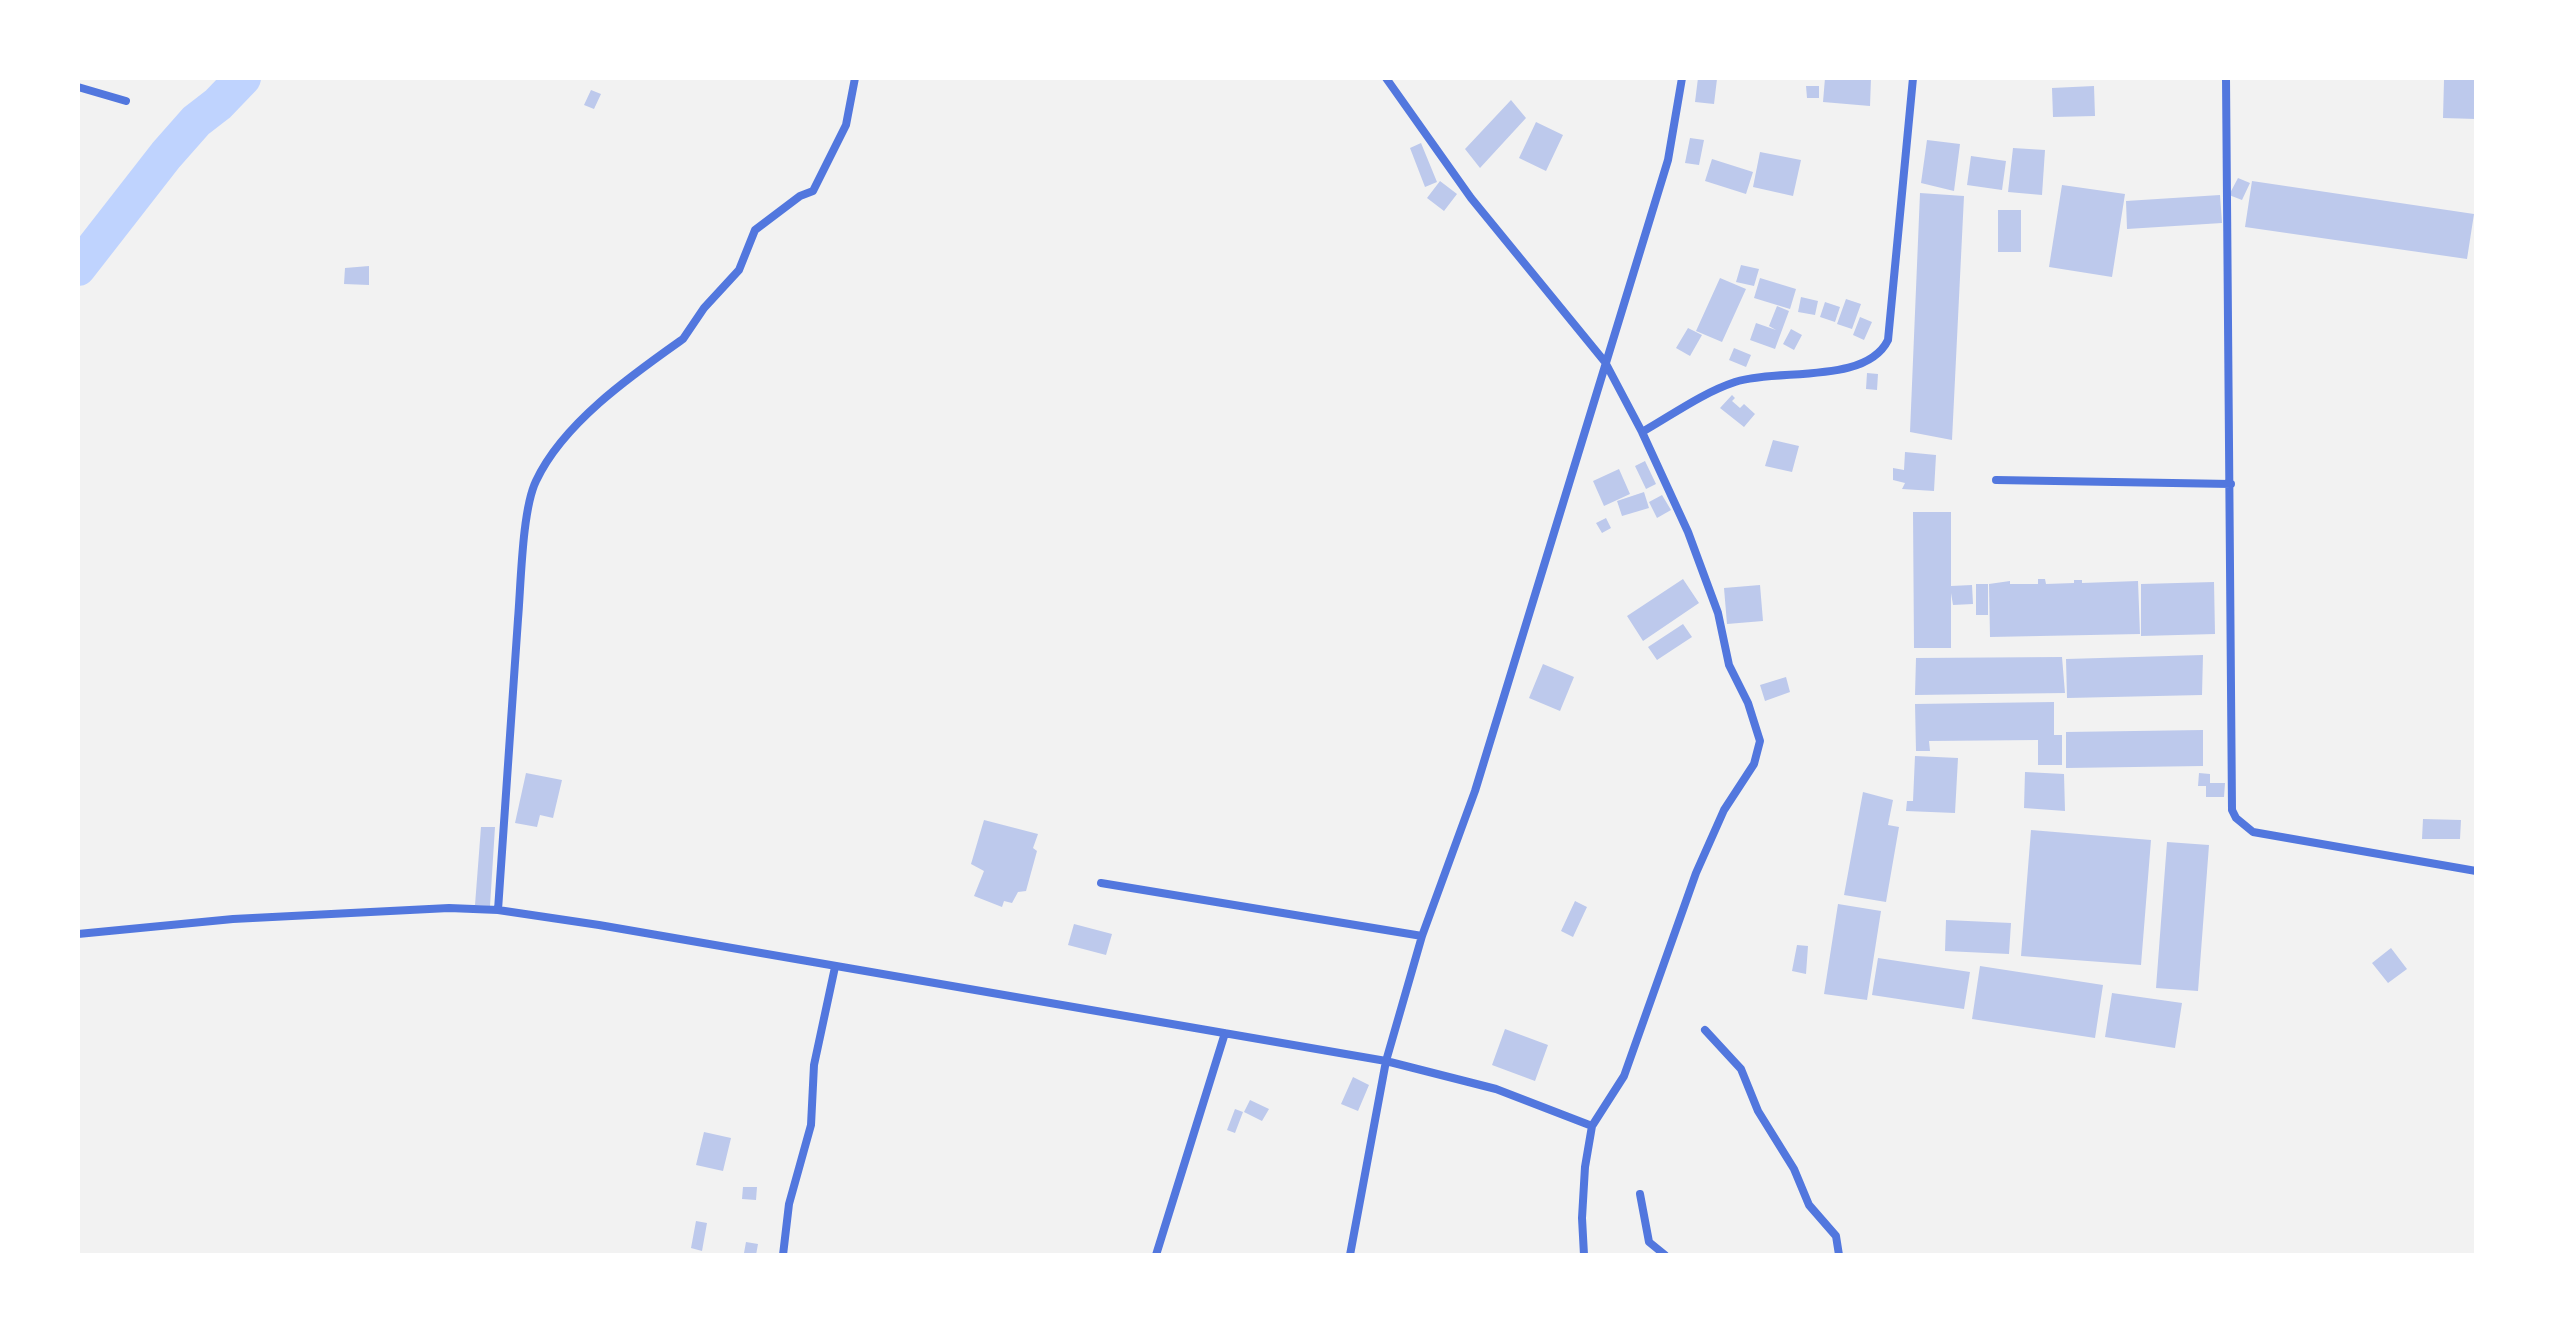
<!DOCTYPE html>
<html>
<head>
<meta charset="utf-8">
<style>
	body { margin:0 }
	#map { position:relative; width:2554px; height:1333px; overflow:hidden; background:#f2f2f2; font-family:"Roboto Condensed",sans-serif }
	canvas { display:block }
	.frame { position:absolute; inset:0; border:80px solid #fff; pointer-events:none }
</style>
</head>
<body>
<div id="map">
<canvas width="2554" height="1333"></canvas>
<div class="frame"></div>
</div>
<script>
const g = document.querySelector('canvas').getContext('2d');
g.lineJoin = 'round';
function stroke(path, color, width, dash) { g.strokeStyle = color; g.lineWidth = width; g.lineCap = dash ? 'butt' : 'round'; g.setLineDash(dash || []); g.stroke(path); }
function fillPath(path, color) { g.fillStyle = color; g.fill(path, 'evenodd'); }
stroke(new Path2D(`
	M78,268L166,155L196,121L218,104L243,78`), '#bfd3fe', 36);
fillPath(new Path2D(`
	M1698,78L1717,79L1714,104L1695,102Z
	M1825,78H1871L1870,106L1823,102Z
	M2444,80H2476V119L2443,118Z
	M1806,86H1819V98H1807Z
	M2094,86L2095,116L2053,117L2052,88Z
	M591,90L601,94L594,109L584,105Z
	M1511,100L1526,118L1480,168L1465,149Z
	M1536,122L1563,135L1546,171L1519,158Z
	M1690,138L1704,140L1699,165L1685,163Z
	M1927,140L1960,144L1954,191L1921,183Z
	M1421,143L1437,182L1425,187L1410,148Z
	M2013,148L2045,150L2042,195L2008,192Z
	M1760,152L1801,160L1793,196L1753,187Z
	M1971,156L2006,161L2002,190L1967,185Z
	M1712,159L1753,172L1746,194L1705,181Z
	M2238,178L2250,183L2242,200L2229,195Z
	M1440,181L1457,194L1444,211L1427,198Z
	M2252,181L2474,214L2467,259L2245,227Z
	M2062,185L2125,194L2112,277L2049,267Z
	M1920,193L1964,196L1952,440L1910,432Z
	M2220,195L2222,223L2127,229L2126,201Z
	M1998,210H2021V252H1998Z
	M1741,265L1759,269L1754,286L1736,282Z
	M369,266V285L344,284L345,268Z
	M1720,278L1746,289L1722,342L1696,331Z
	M1760,278L1796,289L1790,309L1754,298Z
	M1801,297L1818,301L1815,315L1798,312Z
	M1846,299L1861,304L1852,329L1837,324Z
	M1825,302L1840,307L1835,322L1820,317Z
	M1777,306L1789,311L1775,349L1750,340L1756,323L1776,330L1769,326Z
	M1860,317L1872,322L1864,340L1853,335Z
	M1688,328L1702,335L1690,356L1676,348Z
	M1791,329L1802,335L1794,350L1783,344Z
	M1734,348L1751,355L1746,367L1729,360Z
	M1867,373L1878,374L1877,390L1866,389Z
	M1732,395L1735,398L1732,401L1740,408L1744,404L1755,414L1744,427L1720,408Z
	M1773,440L1799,446L1792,472L1765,466Z
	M1905,452L1936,455L1934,491L1902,489L1905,483L1893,480V468L1904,470Z
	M1645,461L1656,484L1646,489L1635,466Z
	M1619,469L1630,494L1604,506L1593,481Z
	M1644,492L1649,508L1622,516L1617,501Z
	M1662,495L1671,510L1657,518L1649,502Z
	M1913,512H1951V586L1972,585L1973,604L1953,605L1951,593V648H1914Z
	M1606,518L1611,528L1602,533L1596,523Z
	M1683,579L1699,603L1643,641L1627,616Z
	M2038,579H2045L2046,584L2074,583V580H2082V583L2138,581L2140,634L1990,637L1989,584L2010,581V584H2038Z
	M2214,582L2215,634L2141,636V584Z
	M1976,584H1988V615H1976Z
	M1760,585L1763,621L1727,624L1724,588Z
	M1683,624L1692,637L1657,660L1648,647Z
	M2203,655L2202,695L2067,698L2066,659Z
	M2062,657L2065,693L1915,695L1916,658Z
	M1543,664L1574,677L1560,711L1529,698Z
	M1786,677L1790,692L1765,701L1760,685Z
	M2054,702V735H2062V765H2038V740L1929,741L1930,751H1916L1915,704Z
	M2203,730V766L2066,768V732Z
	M1915,756L1958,758L1955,813L1906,811L1907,801H1913Z
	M2025,772L2064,774L2065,811L2024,808Z
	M526,773L562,780L553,818L540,815L537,827L515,823Z
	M2199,773L2210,774V783H2225L2224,797H2206V786H2198Z
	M1863,792L1893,800L1888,825L1899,827L1886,902L1844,895Z
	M2423,819L2461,820L2460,839H2422Z
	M984,820L1038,834L1033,848L1037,851L1026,891L1018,892L1012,903L1004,901L1002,907L974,896L984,871L971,864Z
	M481,827H495L490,906L475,905Z
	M2031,830L2151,840L2141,965L2021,956Z
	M2167,842L2209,845L2198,991L2156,988Z
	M1575,901L1587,907L1573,937L1561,931Z
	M1838,904L1881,911L1867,1000L1824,994Z
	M1946,920L2011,923L2009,954L1945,951Z
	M1074,924L1112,934L1106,955L1068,945Z
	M1797,945L1808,946L1806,974L1792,971Z
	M2391,948L2407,969L2388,983L2372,963Z
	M1878,958L1970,972L1964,1009L1872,995Z
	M1980,966L2103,985L2095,1038L1972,1019Z
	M2112,993L2182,1003L2175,1048L2105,1037Z
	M1505,1029L1548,1045L1535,1081L1492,1065Z
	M1353,1077L1369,1085L1358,1111L1341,1104Z
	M1250,1100L1269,1109L1262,1121L1244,1112Z
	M1235,1109L1243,1112L1235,1133L1227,1130Z
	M704,1132L731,1138L723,1171L696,1165Z
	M743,1187H757L756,1200L742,1199Z
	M696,1221L707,1223L702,1251L691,1248Z
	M746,1242L758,1244L756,1255L744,1253Z`), '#bdc9ec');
stroke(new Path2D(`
	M1386,78L1471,198L1605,362L1642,432L1688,532L1718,613L1729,665L1748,703L1760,741L1754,764L1724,810L1696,873L1624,1076L1592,1126L1585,1167L1582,1218L1584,1255
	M2226,78L2232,810L2236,818L2253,832L2476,871
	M78,87L126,101
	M1642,432C1672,415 1702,393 1735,382C1778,368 1866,385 1888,340L1913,78
	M1996,480L2231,484
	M1101,883L1422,936
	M498,910C505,813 511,716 518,619C521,584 522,510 536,481C563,423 632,375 683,339L704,308L739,270L755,230L800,196L813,191L846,125L855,78
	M78,934L233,919L449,908L498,910L599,925L1386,1061L1422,936L1475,791L1668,160L1682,78
	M1705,1030L1741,1069L1758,1111L1794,1169L1809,1205L1836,1236L1839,1255
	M1640,1194L1649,1242L1665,1255
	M783,1255L789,1204L811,1125L814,1065L835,967
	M1156,1255L1225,1033
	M1350,1255L1386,1061L1496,1089L1592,1126`), '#5277de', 8);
</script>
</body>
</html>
